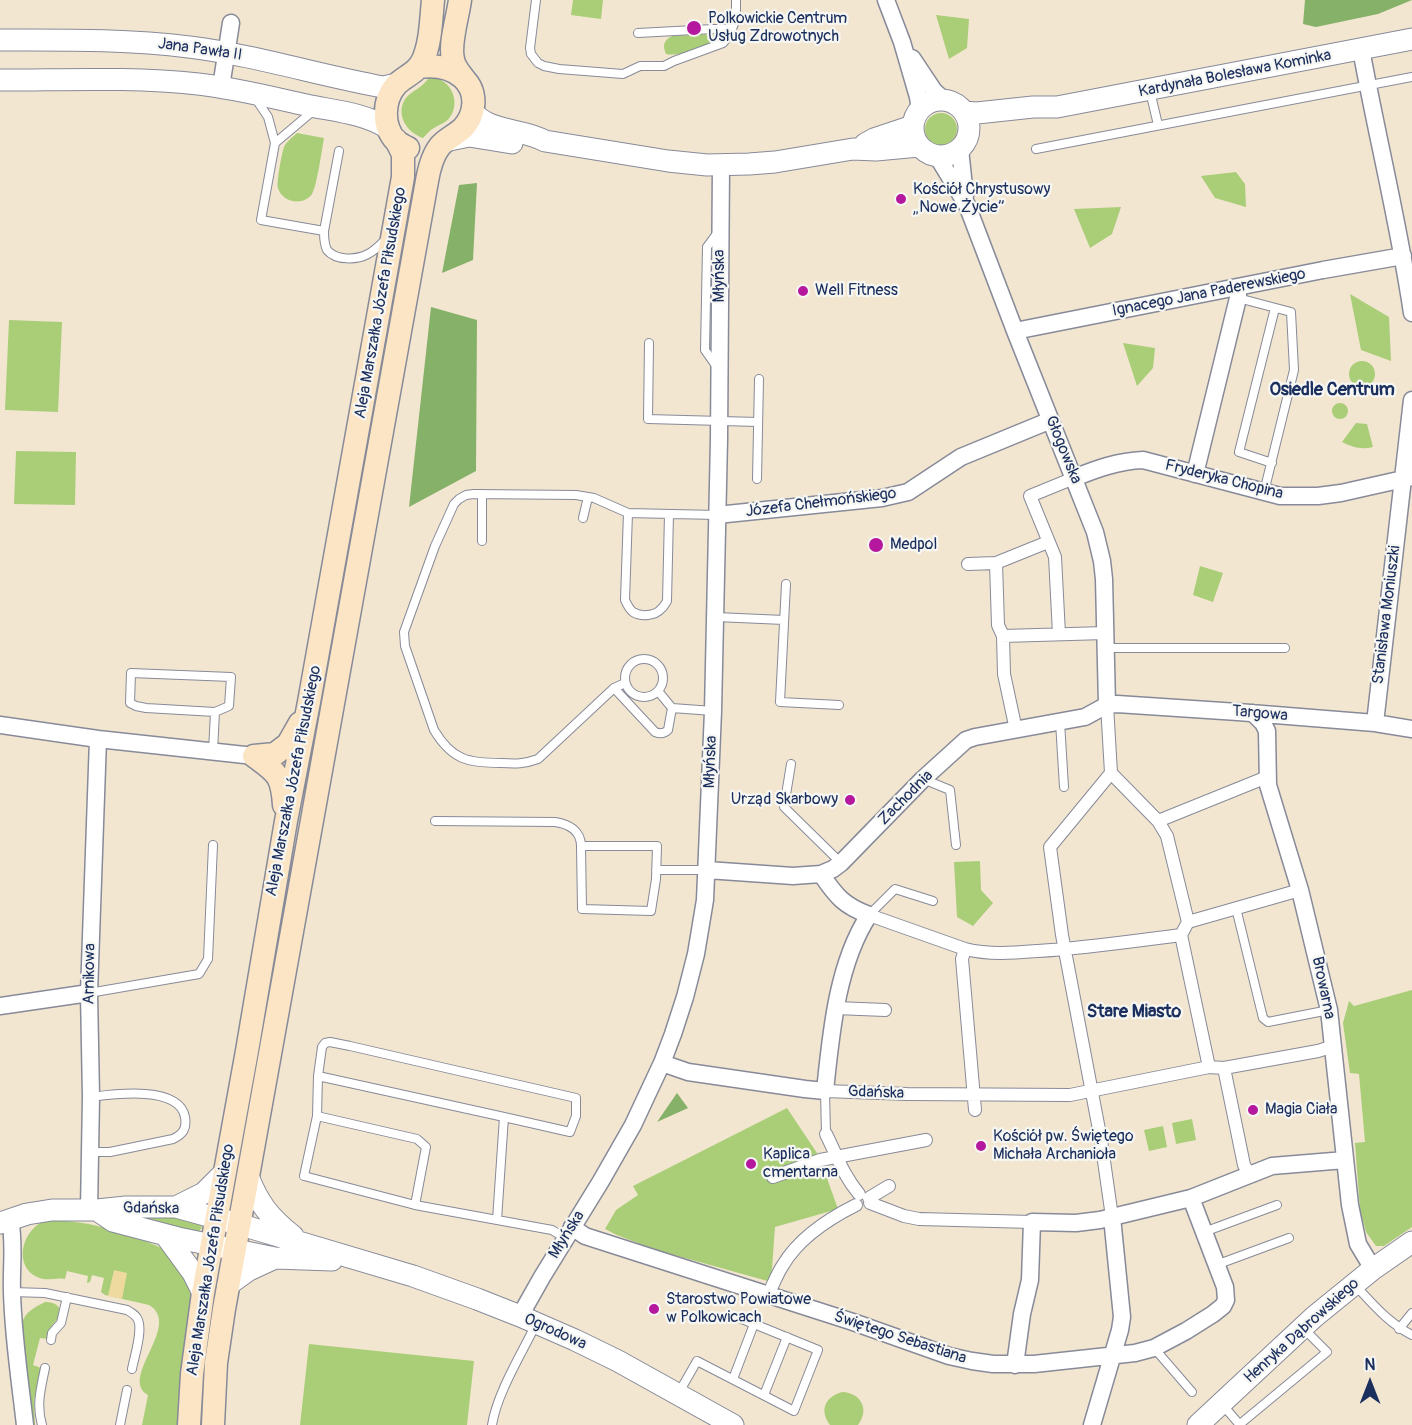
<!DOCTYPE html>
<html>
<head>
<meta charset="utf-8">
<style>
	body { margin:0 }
	#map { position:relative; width:1412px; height:1425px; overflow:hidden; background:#f3e6d1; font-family:Pangolin,sans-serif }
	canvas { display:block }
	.north { position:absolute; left:1340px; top:1353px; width:60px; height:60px; -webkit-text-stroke:4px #f6f6f2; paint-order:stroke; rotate:0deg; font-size:16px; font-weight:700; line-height:24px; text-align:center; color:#1b2f5e }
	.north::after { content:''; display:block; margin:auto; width:21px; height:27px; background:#1b2f5e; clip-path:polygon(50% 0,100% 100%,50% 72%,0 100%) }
</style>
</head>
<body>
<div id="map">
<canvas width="1412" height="1425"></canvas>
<div class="north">N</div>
</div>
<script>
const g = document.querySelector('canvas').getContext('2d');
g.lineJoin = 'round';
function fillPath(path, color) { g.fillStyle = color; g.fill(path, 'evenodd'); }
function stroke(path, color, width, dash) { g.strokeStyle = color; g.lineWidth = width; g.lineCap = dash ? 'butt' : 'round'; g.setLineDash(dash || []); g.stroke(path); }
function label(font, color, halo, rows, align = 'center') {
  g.font = font + ' Pangolin,sans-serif'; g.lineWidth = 4.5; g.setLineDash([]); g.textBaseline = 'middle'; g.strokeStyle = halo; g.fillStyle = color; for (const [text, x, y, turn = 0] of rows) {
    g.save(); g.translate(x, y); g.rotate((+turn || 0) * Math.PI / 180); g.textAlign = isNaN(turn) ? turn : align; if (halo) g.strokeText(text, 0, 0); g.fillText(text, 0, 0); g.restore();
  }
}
fillPath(new Path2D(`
	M573,0H603L601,19L571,15Z
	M936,15L969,19L967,48L949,59Z
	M713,34L717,37L715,42C700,47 682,57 666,54C662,45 664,40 672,36Z
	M430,76C435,78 440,79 444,82C455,90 458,106 450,117C446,123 440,124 434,128C430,130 427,134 423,138C408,133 395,116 405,99C411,91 423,88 430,76Z
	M925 129a16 16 0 1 1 32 0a16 16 0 1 1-32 0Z
	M297,133L324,138C322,149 317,186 312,194C304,206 282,203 278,188C276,184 282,152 284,147C287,141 293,137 297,133Z
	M1236,172L1245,184L1246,207L1215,198L1201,176Z
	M1121,207L1112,234L1090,248L1074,209Z
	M1350,294L1389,317L1391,361L1361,350Z
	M9,320L62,322L58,412L5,410Z
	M1123,343L1155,348L1153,368L1137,386Z
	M1349 374a13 13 0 1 1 26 0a13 13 0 1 1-26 0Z
	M1332 411a8 8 0 1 1 16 0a8 8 0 1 1-16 0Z
	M1356,423L1367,424L1373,447C1361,450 1352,447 1342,442Z
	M16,451L76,452L75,505L14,504Z
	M1200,566L1223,573L1213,602L1193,595Z
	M980,861L981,890L993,903L973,926L957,917L954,862Z
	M1412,990V1227L1384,1246H1376L1366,1232L1360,1210L1355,1143L1365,1142L1359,1074L1350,1073L1343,1023L1349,1001L1354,1006Z
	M787,1108L819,1156L838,1209L775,1227L771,1282L653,1249L617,1235L605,1229L616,1210L638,1195L633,1186Z
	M1192,1119L1196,1140L1176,1144L1172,1123Z
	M1163,1126L1167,1147L1149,1151L1144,1130Z
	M139,1214L177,1215L200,1223L202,1227L199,1232H193L141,1219Z
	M56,1220C67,1221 78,1222 89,1224C103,1227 163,1245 172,1254C179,1262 191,1290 193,1301L178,1425H142L148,1395C118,1378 183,1325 149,1305L105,1295L101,1292L104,1278L92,1275L90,1282L87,1283L88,1276L67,1271L65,1279C55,1277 47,1282 37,1277C14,1266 21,1233 42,1222C46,1220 51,1221 56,1220Z
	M45,1302C54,1302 63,1306 59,1316C57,1321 52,1324 50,1329C49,1331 48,1337 48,1339L40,1338L33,1365L41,1368L34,1400L35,1425H32L22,1323C25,1312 35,1307 45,1302Z
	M309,1344L474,1361L467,1425H300Z
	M842,1392C861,1393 870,1409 858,1425H830C819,1410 825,1397 842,1392Z`), '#a9ce77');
fillPath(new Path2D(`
	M1305,0H1412L1378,14L1316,27L1303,24Z
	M477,183L473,260L442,273L459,185Z
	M431,307L477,320L476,471L409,507Z
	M677,1093L688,1108L657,1122Z`), '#86b168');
fillPath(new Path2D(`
	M114,1270L127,1273L122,1299L108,1296Z`), '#eeda9e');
const service = new Path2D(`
	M536,0L530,48L531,54L538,63L544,66L559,69L623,74L640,66H664L674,61L723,43L729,36L736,19V0
	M638,33L713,29H732
	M1150,91L1158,125
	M256,99L268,117L275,143L261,220L324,231L339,151
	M275,143L313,111
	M1036,149L1412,77
	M324,231C324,237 324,244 327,250C336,261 357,260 368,254C376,250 381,244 387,238
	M1238,298L1291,312L1294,370L1264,492
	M649,343L648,419L758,422
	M717,367L705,350L707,247L718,232
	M1272,463L1239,452L1275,308
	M757,479L759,379
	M628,513L625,600C627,604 629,609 633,612C641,617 655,616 661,609C664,607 665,604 667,601L669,514
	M583,518L588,497
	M482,541V494
	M786,584L780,702L839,705
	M716,617L784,620
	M1105,648H1285
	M625 678a19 19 0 1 1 38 0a19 19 0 1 1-38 0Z
	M131,673L231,677L229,706L215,712L146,708L136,706L130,703Z
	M625,683L614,688L538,759C524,764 516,764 501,763C468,763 452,760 434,730L405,646L404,632L435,546L454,504L459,499L466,495L474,494L576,495L594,498L628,513L717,515
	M614,688L655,732C660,734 664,734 668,730L672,708
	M658,691L672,708L713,711
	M1060,722L1064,787
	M213,751L215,712
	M791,764L784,807L841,863
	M923,779L950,790L956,845
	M435,821L555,822C569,824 581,831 581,846
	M581,846H657L656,879L651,911L582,909Z
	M656,870H707
	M1236,908L1263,1018L1268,1022L1329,1010
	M869,915L895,889L933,901
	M89,993L199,974L208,959L213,845
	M318,1076L504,1117
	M825,1091L826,1134
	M317,1116L417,1139L426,1147L415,1205
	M90,1152H110L173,1139C183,1134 187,1129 185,1117C179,1085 114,1094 91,1097
	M497,1220L504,1117L570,1132L576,1116V1098L350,1046L330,1042L325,1043L322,1047L318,1076L317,1116L304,1176L415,1205L552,1230L565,1238
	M1204,1232L1277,1205
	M1216,1265L1289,1238
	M1354,1284C1372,1303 1388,1323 1412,1335
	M12,1292L45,1293L127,1310C132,1313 136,1315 138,1320C143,1331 134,1358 132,1369
	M1399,1329L1412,1313
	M51,1340L52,1333L61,1323L67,1297
	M1154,1348L1192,1392
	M733,1379L754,1324
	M678,1394L697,1361L794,1411L818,1350L737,1317
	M764,1395L787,1337
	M1222,1404L1240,1425
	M1240,1424L1327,1352L1303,1328
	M42,1425C36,1405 41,1388 45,1368
	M120,1425L127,1390
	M492,1425C497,1393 522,1353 536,1324`);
const pedestrian = new Path2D(`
	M996,563L998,625L1003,636L1004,674L1016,730
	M968,564L996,563L1048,542
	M1059,634L1055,557L1030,496L1074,478
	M1003,636L1105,633
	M1107,705L1111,773L1050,847L1062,935L1101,1140L1112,1217
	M1111,773L1158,821L1167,836L1188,922L1181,935
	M1158,821L1267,777
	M869,915L965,949L962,959L975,1110
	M1188,922L1300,890
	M1181,935L1209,1067
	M965,949C989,955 1013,953 1038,951C1086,948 1133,941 1181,935
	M836,1008L885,1010
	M1224,1068L1244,1165L1249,1174
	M825,1091L907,1094L1070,1095L1209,1067L1224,1068L1318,1051L1334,1046
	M826,1134C837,1156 843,1175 859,1194
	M773,1177L820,1160L926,1140
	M869,1198L889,1186
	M870,1203L904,1216L919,1219L1032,1222
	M768,1295C773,1285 777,1274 783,1265C799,1238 828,1219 856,1205`);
const minor = new Path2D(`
	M886,0L902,42L918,97L920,110
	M1361,49C1377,137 1399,224 1412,313
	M912,58L934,91L945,101
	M221,87L231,23
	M960,149L965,196
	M937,156L967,205L1015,331L1095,532L1102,561L1104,579L1107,705
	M1015,331L1323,270L1403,256
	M1195,474L1238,298V287
	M1074,478C1096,469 1118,461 1143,460L1280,496H1318L1341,493L1412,477
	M717,515L882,498L908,492L961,457L1051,420
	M1253,713L1263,723L1267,731L1268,785L1300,890L1329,1010L1350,1205L1358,1244L1373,1269
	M1375,723L1412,400
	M0,725L98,739L254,756
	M707,870L793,876L821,874L833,869L841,863L923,779L966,740L975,737L1085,717L1107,705L1117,704L1238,712L1375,723L1412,729
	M0,1006L89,993
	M662,1063L688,1072L805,1089L825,1091C831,1033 837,964 869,915C844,906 836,896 821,874
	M89,1210L91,1097L89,993L98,739
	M10,1219C15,1243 11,1268 12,1292C13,1336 20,1381 25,1425
	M572,1227L585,1236L853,1322L949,1356L972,1361L993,1364H1034L1135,1353L1154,1348L1186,1331L1213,1314L1223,1306L1226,1300L1225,1287L1191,1198
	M520,1316L542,1277L601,1181L633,1125L662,1063L673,1034L685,997L696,954L705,900L713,711L719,439L721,165
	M1015,1365L1022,1314L1030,1280L1032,1222L1076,1223L1100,1220L1191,1198L1272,1166L1345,1160
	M1092,1425L1120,1330L1122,1317L1112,1217`);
const tertiary = new Path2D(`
	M0,40C63,40 126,39 189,47C254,55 318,75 383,87L397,84
	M0,80C66,80 132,77 198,84C234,88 270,97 306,105C334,111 365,113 389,129
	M913 128a28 28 0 1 1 56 0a28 28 0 1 1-56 0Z
	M472,111C489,133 522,128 545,141L668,161L707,165L749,164L775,162L853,149L876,150L919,146
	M964,112L977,113L1033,107H1057L1412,39
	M445,141L469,136L512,143
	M865,144L874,139L913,126
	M248,1176C258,1203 270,1218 293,1236
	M176,1207L204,1193L225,1172
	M97,1210L113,1221L178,1238L275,1258L332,1260
	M0,1223L27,1214L52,1210H97L126,1207H176L238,1224L413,1276L477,1299L520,1316L575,1340L618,1361L733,1425
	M166,1236L193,1273L203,1293
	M228,1285L249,1270L275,1258
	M1198,1425L1314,1317L1373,1269L1412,1242`);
const secondary = new Path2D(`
	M460,0C458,16 449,44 453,59C454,67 460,73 465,80
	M408,148C404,146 400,144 396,141C382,126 383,100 396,85C406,75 416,74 423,60C431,42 431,19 433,0
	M254,756L275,754L288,744L300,723
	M254,756C277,773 282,775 284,805
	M189,1425L192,1374L203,1293L247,1051L286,821L309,702L403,177V154L396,140
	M213,1425L216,1363L224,1309L248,1176L427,181C429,169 432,156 440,146C446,139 455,135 462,129C476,115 478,92 463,78C451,67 435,65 419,67`);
stroke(service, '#878a98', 10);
stroke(pedestrian, '#878a98', 14);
stroke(minor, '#878a98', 19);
stroke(tertiary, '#878a98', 23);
stroke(secondary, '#878a98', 25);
stroke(service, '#fff', 8);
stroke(pedestrian, '#fff', 12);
stroke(minor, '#fff', 16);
stroke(tertiary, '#fff', 21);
stroke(secondary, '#fce5c4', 22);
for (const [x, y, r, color] of [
	[694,28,8,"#b5179e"],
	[901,199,6,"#b5179e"],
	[803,291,6,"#b5179e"],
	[876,545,8,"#b5179e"],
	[850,800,6,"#b5179e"],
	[1253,1110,6,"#b5179e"],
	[981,1146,6,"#b5179e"],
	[751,1164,6,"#b5179e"],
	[654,1309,6,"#b5179e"]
]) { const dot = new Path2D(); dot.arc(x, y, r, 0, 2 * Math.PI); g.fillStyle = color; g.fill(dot); stroke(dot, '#f6f6f2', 2); }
label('16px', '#1b2f5e', '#f6f6f2', [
	["Polkowickie Centrum",708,19],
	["Usług Zdrowotnych",708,37],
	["Kościół Chrystusowy",913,190],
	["„Nowe Życie”",913,208],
	["Well Fitness",815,291],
	["Medpol",890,545],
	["Urząd Skarbowy",838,800,"right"],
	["Magia Ciała",1265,1110],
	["Kościół pw. Świętego",993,1137],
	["Michała Archanioła",993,1155],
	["Kaplica",763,1155],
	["cmentarna",763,1173],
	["Starostwo Powiatowe",666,1300],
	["w Polkowicach",666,1318]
], 'left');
label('16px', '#1b2f5e', '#f6f6f2', [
	["Jana Pawła II",200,50,8],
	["Kardynała Bolesława Kominka",1235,74,-11],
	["Młyńska",720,276,-90],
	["Ignacego Jana Paderewskiego",1209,293,-11],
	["Aleja Marszałka Józefa Piłsudskiego",381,303,-80],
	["Głogowska",1063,450,68],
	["Fryderyka Chopina",1224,480,14],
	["Józefa Chełmońskiego",821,503,-7],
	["Stanisława Moniuszki",1387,615,-83],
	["Targowa",1260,714,5],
	["Młyńska",711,762,-88],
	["Aleja Marszałka Józefa Piłsudskiego",294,781,-79],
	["Zachodnia",906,798,-45],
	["Arnikowa",90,974,-89],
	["Browarna",1323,988,78],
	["Gdańska",876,1093,2],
	["Gdańska",151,1209,1],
	["Młyńska",567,1235,-58],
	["Aleja Marszałka Józefa Piłsudskiego",211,1260,-81],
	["Henryka Dąbrowskiego",1302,1331,-42],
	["Ogrodowa",555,1332,24],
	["Świętego Sebastiana",900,1338,18]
]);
label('bold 18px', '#1b2f5e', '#f6f6f2', [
	["Osiedle Centrum",1332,390],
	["Stare Miasto",1134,1012]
]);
</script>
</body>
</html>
